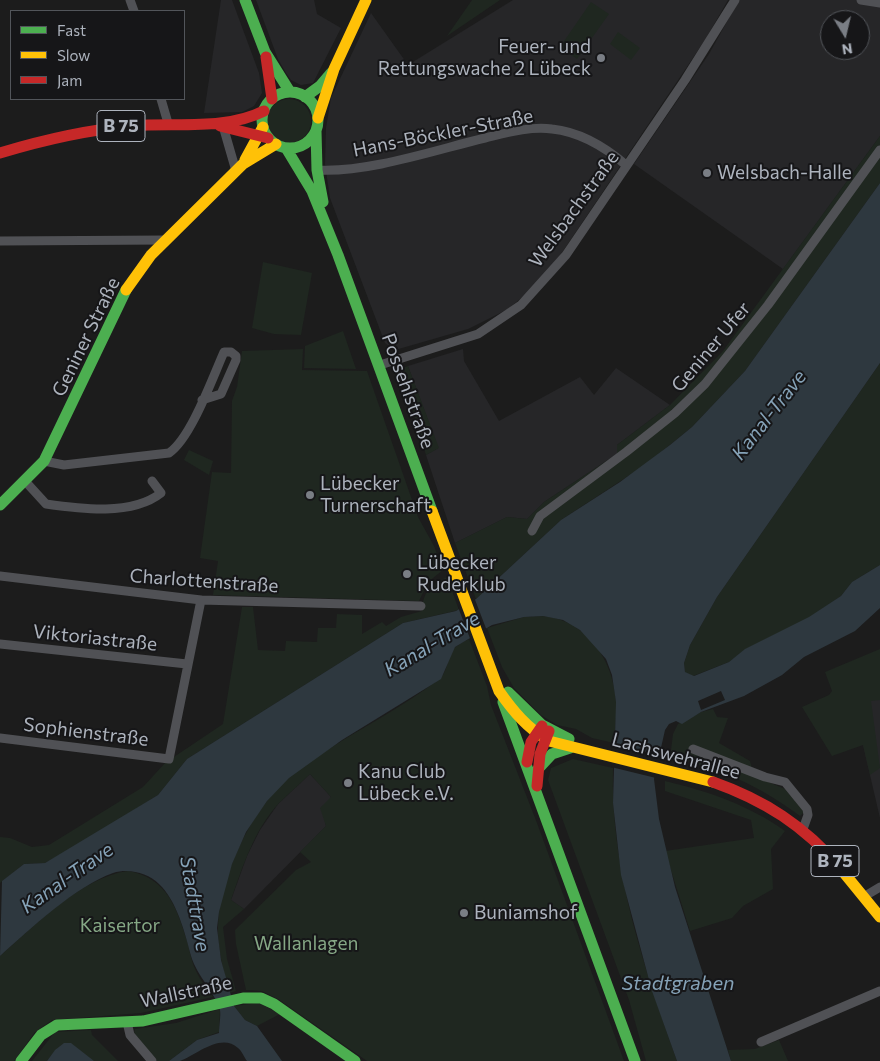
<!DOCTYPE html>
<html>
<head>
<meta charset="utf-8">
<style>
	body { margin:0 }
	#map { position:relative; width:880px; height:1061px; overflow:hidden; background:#1c1c1c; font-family:Commissioner,sans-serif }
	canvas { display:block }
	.legend { position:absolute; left:10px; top:10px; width:175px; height:90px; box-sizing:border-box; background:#161618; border:1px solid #52555a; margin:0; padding:6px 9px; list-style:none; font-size:15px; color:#adb3bd }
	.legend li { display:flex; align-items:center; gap:10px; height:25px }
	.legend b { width:25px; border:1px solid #52555a }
	.north { position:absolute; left:820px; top:10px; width:50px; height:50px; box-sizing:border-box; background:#161618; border:1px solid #52555a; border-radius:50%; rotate:171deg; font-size:14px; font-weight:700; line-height:20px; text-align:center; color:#adb3bd }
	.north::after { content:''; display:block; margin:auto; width:18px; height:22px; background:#7a7e85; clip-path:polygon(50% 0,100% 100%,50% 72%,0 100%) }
</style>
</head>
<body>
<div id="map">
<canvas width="880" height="1061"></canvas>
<ul class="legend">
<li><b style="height:6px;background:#4caf50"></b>Fast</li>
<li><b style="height:6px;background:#ffc107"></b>Slow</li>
<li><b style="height:6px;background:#c62828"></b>Jam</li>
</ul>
<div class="north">N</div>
</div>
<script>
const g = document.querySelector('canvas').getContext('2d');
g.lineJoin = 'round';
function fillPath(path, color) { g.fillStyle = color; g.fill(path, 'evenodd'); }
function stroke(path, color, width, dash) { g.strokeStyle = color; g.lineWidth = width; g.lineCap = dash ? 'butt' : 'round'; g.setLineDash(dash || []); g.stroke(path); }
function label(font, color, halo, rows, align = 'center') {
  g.font = font + ' Commissioner,sans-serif'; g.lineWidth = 4; g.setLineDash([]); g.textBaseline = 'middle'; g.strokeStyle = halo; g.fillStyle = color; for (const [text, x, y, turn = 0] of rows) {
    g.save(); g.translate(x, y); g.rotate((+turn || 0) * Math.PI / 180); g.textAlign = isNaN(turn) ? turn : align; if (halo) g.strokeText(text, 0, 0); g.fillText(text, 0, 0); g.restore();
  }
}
fillPath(new Path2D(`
	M221,0H232L259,73L262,93L254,106L242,112L204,113Z
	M256,0H314L317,14L341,28L313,83L301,85L291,80L286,73L278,59Z
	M513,0H728L705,40L559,257L532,289L508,309L468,329L395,350L385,343L330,198L325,164L326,128L331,98L371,13L408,65Z
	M739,0H880V136L783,269L634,164L709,54ZM830,20H860V50H830Z
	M463,349L464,361L499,421L580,377L594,395L616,368L670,405L617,445V454L544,502L527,519L507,517L455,543L426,455L438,448L408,366Z
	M880,689V818L863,745L843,701Z
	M310,774L331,797L323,813L326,826L244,909L231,900L247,856L260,830L278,804Z`), '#262628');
fillPath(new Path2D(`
	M472,0H500L447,36Z
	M591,2L609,14L577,59L560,47Z
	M618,32L640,48L631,60L610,44Z
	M267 121a22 22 0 1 1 44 0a22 22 0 1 1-44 0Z
	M880,136V183L745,371L692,427L645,465L561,520L476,599L455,543L507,517L527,519L544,502L617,454V445L670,405L723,351Z
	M263,262L312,273L301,335L274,334L252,328Z
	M343,331L356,369L304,368L305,346Z
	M303,349L302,370L367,371L418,517L434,546L443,570L428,582L419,601L213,595L218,561L200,558L212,472L231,473L232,401L237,387L242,351Z
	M880,363V565L852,582L841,596L809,618L746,649L729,662L693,676L685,673L684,663L690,645L717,597Z
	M408,366L439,448L426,455L402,378L400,369Z
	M189,450L213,461L209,475L184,460Z
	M447,577L459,610L403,623L187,759L158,795L79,845L45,863L24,864L0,883V837L10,838L32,847L49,845L143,787L165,763L223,724L242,607H253L258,650L285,651L286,641L317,642L318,628H336L337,614L362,615V634L382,622L386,626L401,617L422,611C423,592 430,585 447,577Z
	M543,616C586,620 613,659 616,701C617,715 615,730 614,743L592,738L576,729L557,725L541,715L514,688L502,667L487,628L524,617Z
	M469,639L487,686L491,705L537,823L624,1061H367L278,999L262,991L246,990L236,944L235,930L296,870L311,862L300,852L326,826L320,808L331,797L310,774C300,784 289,793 279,803C254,830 243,866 231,900L244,909L223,927L227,959L236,991L229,993C224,971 217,949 218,926C219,877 252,808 290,777C336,739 392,716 439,679C447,673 447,661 451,652C455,646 463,642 469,639Z
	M880,649V700L871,701L880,768L870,775L863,745L832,756L802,707L829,695L832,691L825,672Z
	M713,709L717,717L728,718L719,743L750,761L754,776L785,789L804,812L800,816C758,785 721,768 670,758L673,734L678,724L701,712Z
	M573,759L613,768C610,869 644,967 677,1061H646L629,1000L548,780L551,768Z
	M665,781C707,791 749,805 785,831L771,849L773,889L743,906L732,918L690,931L665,851L754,838L751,820L665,791Z
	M128,871C168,878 177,909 188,944C190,953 192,963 196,971C200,980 207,988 213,997L141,1013L52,1020L35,1032L14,1061H0V956C34,926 82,877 128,871Z
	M259,1003L280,1014L257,1026L245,1020L234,1006Z
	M220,1009L219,1032L197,1040L169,1061H157L134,1033L135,1029L176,1023Z
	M91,1030L92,1035L118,1061C111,1061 100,1061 94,1061C71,1054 74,1024 47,1061H32L55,1032Z
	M779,1040L788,1061H731L728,1050L755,1049Z`), '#1f2720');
fillPath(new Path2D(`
	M880,183V363L717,597L690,645L684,663L685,672L694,676L729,662L745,649L809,617L841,596L852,582L880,565V608L855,631L804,657L782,675L744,696L701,712L682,724L676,721L669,724L665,730L654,779L659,819L675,887L731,1061H677L652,991L621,875L613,803L616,702L612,675L606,659L580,630L563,620L543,616L524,617L492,625L455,647L441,679L342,740L289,778L267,801L246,832L232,864L219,912L217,928L221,960L234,1006L245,1020L257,1026L282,1061H247C244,1057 242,1051 238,1048C221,1032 196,1055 180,1061C177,1061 172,1061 169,1061L197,1040L219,1033C219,1026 221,1016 220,1010C216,994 197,976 191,956C185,933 177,901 159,884C148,873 129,868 113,873C76,886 30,929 0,956L2,881L24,864L45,863L158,795L187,759L403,623L456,611L476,599L561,520L620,482L670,445L692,427L745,371Z
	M64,1043H71L94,1061H47L55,1050Z`), '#2e383f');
fillPath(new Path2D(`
	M474,597L487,631L471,641L458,607Z
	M721,691L725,700L701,710L698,701Z
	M612,743L662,756L656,778L611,767Z`), '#1c1c1c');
stroke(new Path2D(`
	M130,0L134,11
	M861,0L880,3
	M161,99L168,123
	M223,126L236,171
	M317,170C368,173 435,150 485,138C506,133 530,126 552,129C581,132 605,147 626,165
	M0,241L165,240
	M380,365L478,334L521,305L566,255L685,80L735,0
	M44,461L64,465L169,453C191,438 212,379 224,352H231L236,356V360L221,394L202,400
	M25,481L46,504C81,509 132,516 161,493L152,481
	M532,531L540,516L626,452L675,413L705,384L768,305L880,150
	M0,576L201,600L421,606
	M0,644L187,664
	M0,738L169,759L201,600
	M693,749L765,777L785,782L807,809L808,815L803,829
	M865,896L880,887
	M127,1022L130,1035L152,1061
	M761,1042L880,991`), '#505155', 9);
stroke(new Path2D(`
	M245,0L265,52L290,92
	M262 120a28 28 0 1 1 56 0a28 28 0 1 1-56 0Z
	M305,97L320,86L331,73
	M316,131L317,170L323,202
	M286,148L312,191L338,255L432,511
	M0,505L44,461L126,290
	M508,692L542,725L569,739
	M503,702L635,1061
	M538,769L552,754L570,748
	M21,1061L41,1035L57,1025L143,1021L243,998H261L274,1004L355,1061`), '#4caf50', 11);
stroke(new Path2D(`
	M318,118L334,69L366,0
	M245,160L263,127
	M126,290L151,255L243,164L276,144
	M432,511L499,691C513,711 527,728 549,741L713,782
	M840,868L880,917`), '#ffc107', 11);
stroke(new Path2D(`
	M266,57L272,99
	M220,126L268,138
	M0,153C43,140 87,130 131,126C175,122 224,131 264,111
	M527,762L531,742L542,726
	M713,782C764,800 805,826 840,868
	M537,786L540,754L549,731`), '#c62828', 11);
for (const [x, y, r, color] of [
	[601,58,5,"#7a7e85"],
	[707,173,5,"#7a7e85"],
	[310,495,5,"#7a7e85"],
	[407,574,5,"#7a7e85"],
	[348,783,5,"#7a7e85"],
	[464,913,5,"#7a7e85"]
]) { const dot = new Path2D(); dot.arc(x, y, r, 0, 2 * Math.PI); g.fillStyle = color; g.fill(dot); stroke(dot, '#161618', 2); }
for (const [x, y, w] of [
	[121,126,48],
	[835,861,48]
]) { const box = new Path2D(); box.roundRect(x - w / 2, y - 15.5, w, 31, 4); g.fillStyle = '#161618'; g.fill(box); stroke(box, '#adb3bd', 1); }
label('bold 18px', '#adb3bd', null, [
	["B 75",121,126],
	["B 75",835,861]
]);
label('19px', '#adb3bd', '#161618', [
	["Feuer- und",591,47,"right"],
	["Rettungswache 2 Lübeck",591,69,"right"],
	["Welsbach-Halle",717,173],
	["Lübecker",320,484],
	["Turnerschaft",320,506],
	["Lübecker",417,563],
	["Ruderklub",417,585],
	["Kanu Club",358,772],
	["Lübeck e.V.",358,794],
	["Buniamshof",474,913]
], 'left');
label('19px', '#adb3bd', '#161618', [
	["Hans-Böckler-Straße",443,133,-11],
	["Welsbachstraße",574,209,-54],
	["Geniner Straße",86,337,-64],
	["Geniner Ufer",711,347,-50],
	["Possehlstraße",408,391,70],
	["Charlottenstraße",204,581,4],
	["Viktoriastraße",95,638,6],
	["Sophienstraße",86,732,7],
	["Lachswehrallee",676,756,15],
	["Wallstraße",186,992,-12]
]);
label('19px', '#85a785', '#161618', [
	["Kaisertor",120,926],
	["Wallanlagen",306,944]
]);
label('italic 20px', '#85a2b7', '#161618', [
	["Kanal-Trave",769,415,-52],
	["Kanal-Trave",432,644,-31],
	["Kanal-Trave",67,878,-35],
	["Stadttrave",195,904,80],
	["Stadtgraben",678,983]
]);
</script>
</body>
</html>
